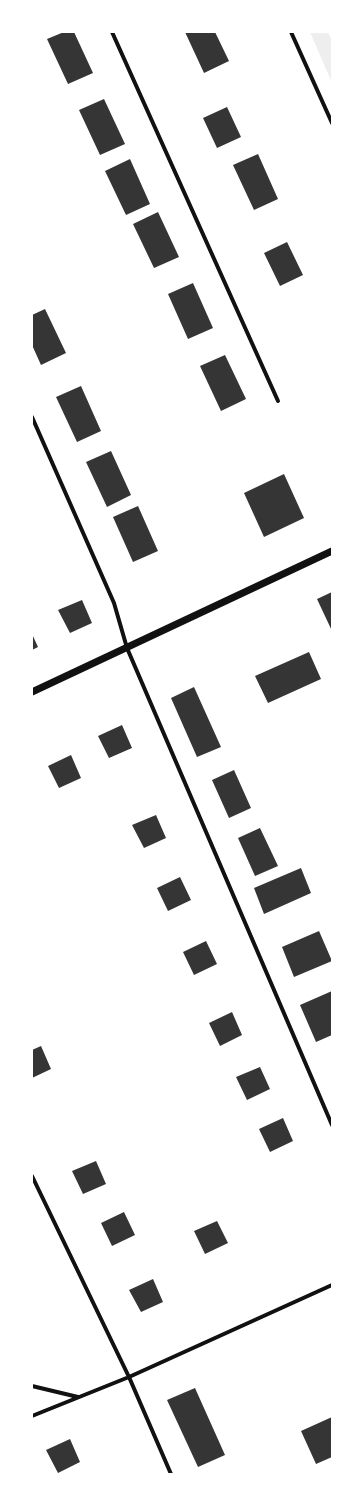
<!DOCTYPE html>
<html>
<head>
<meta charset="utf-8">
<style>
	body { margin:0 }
	#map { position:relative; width:364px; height:1506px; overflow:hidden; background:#fff; font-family:Raleway,sans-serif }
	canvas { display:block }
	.frame { position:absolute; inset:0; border:33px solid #fff; pointer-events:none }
</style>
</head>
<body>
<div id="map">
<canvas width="364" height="1506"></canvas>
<div class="frame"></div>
</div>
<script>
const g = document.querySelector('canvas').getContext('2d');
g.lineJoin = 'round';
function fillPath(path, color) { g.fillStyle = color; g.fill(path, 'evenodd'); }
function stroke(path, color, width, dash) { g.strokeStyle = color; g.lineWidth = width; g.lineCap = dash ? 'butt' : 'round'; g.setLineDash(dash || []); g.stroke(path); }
fillPath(new Path2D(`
	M310,32H328L332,41V83Z`), '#eee');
fillPath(new Path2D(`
	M64,32H74L93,73L68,84L47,39Z
	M185,32H215L229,61L204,73Z
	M104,99L125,144L100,155L79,110Z
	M227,107L241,137L217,148L203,118Z
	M258,154L278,199L254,210L233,165Z
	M130,159L150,204L126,215L105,171Z
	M158,212L179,257L154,268L133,224Z
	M287,242L303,275L280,286L264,253Z
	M193,283L213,328L188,339L168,294Z
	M45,309L66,353L41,365L32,345V315Z
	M225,355L246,399L221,411L200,366Z
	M81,386L101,431L77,442L56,397Z
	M111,451L131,495L107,507L86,462Z
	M284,474L304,518L264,537L244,493Z
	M138,506L158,551L133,562L113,517Z
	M332,592V631L317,599Z
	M82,600L92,623L70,633L58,610Z
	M32,634L38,647L32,650Z
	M309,652L321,679L268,703L255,676Z
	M194,687L221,747L197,757L171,698Z
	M122,725L132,748L109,758L98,736Z
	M71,755L81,778L59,788L48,766Z
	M234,770L251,808L229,818L212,780Z
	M156,815L166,838L144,848L132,825Z
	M260,828L278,866L255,876L238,838Z
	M301,868L311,893L264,914L254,888Z
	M180,877L191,900L168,911L157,888Z
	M319,931L332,961L294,977L282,947Z
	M206,941L217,964L194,975L183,952Z
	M332,991V1035L316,1042L300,1005Z
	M232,1012L242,1035L220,1046L209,1023Z
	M41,1046L51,1069L32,1078V1050Z
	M260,1067L270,1089L247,1100L236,1077Z
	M283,1118L293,1141L270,1152L259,1129Z
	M96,1161L106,1184L83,1194L72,1171Z
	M124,1212L135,1235L112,1246L101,1223Z
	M217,1221L228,1243L205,1254L194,1231Z
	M153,1279L163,1302L141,1312L129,1290Z
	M195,1388L225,1455L198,1467L167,1400Z
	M332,1417V1457L316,1464L301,1431Z
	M70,1439L80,1462L58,1473L46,1450Z`), '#353535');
stroke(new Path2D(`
	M112,32L278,401
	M291,32L332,123
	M32,417L114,603L127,648L332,1125
	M32,1176L129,1377L171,1474
	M32,1386L78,1397
	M32,1416L129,1377L332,1285`), '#111', 4);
stroke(new Path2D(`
	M32,692L332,551`), '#111', 7);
</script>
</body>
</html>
